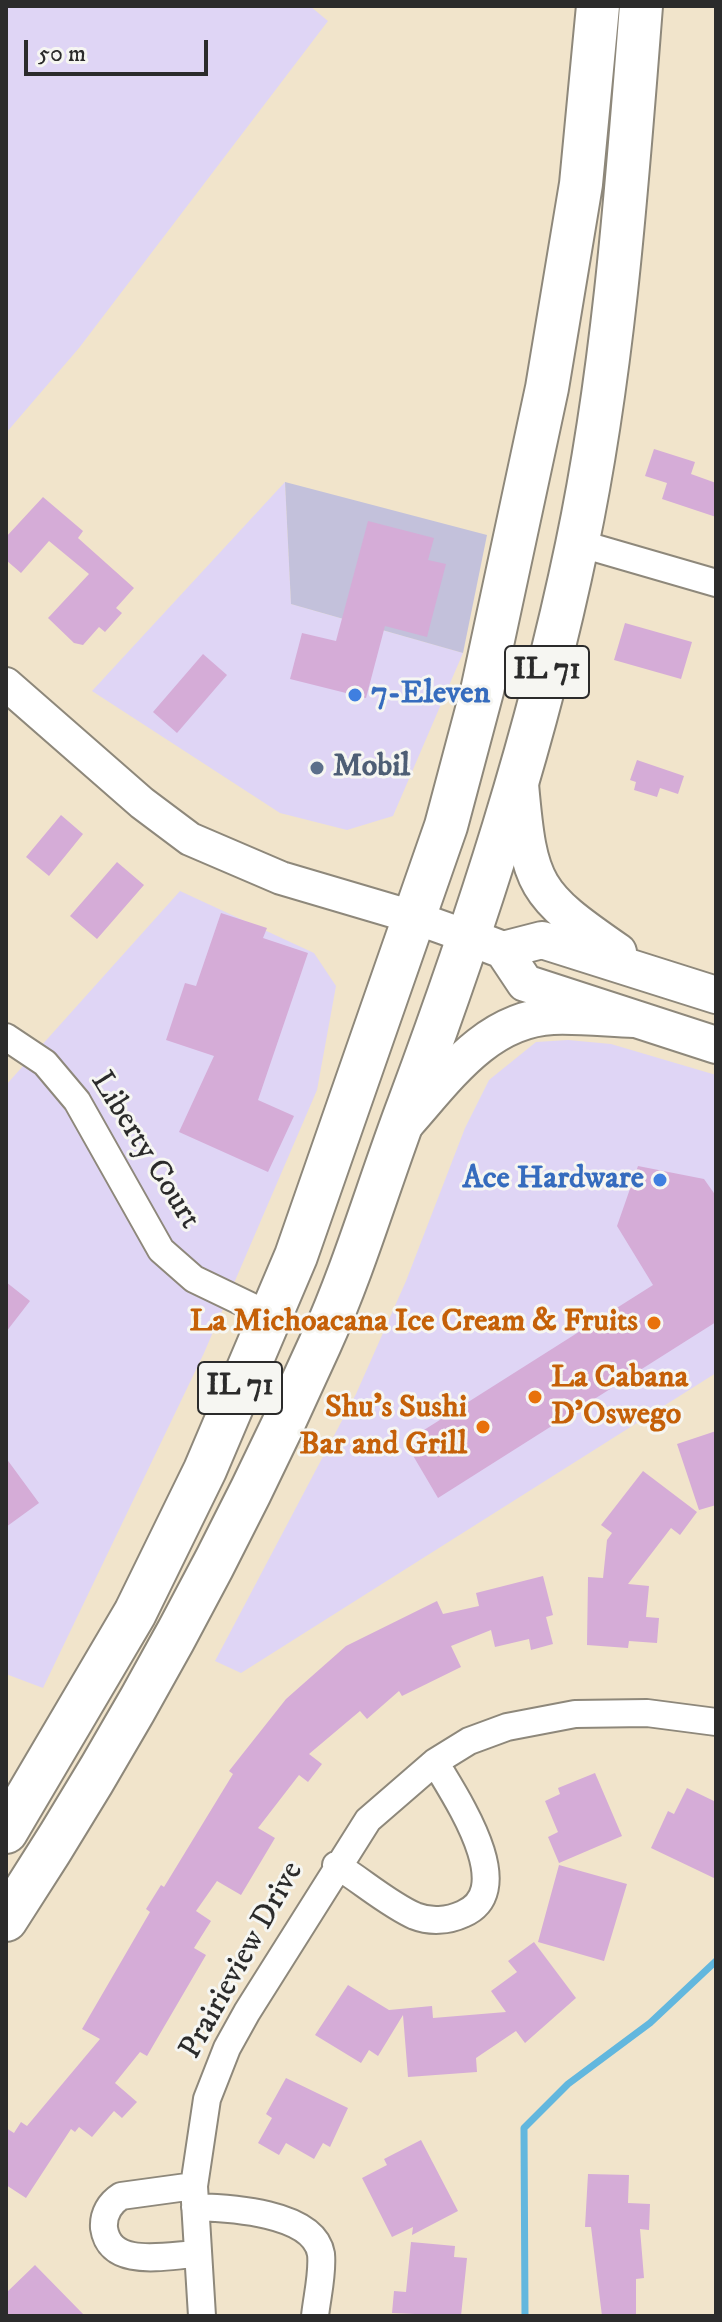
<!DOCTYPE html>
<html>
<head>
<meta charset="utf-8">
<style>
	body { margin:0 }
	#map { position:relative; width:722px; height:2322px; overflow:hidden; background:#f1e4cb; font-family:"IM FELL DW Pica",serif }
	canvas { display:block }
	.frame { position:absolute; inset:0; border:8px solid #2b2b2b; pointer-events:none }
	.scale { position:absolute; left:24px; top:40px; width:184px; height:36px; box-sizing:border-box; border:4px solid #2b2b2b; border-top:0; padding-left:10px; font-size:24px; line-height:28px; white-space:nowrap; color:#2b2b2b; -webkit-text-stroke:6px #f6f6f2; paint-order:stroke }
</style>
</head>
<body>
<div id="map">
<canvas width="722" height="2322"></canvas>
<div class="frame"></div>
<div class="scale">50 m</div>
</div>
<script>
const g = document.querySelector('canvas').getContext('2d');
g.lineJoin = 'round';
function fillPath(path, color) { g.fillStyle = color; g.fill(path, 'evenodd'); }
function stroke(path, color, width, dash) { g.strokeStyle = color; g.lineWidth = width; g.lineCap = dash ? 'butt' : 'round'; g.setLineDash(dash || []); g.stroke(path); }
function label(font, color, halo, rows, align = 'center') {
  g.font = font + ' "IM FELL DW Pica",serif'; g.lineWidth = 6; g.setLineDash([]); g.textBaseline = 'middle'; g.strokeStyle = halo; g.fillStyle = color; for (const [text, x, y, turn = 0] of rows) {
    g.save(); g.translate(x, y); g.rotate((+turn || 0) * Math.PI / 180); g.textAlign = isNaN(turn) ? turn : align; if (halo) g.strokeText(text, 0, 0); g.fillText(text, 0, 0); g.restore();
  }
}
fillPath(new Path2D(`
	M6,6H310L328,21L79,348L6,433Z
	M285,482L291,604L463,653L393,816L347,830L280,813L92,691Z
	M180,891L314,953L336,986L317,1090L204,1353L43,1688L6,1674V1085Z
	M568,1040L611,1044L716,1075V1373L241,1673L215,1661L356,1394L406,1281L465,1128L489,1080L536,1042Z`), '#dfd5f5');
fillPath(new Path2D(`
	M285,482L487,535L463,653L291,604Z`), '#c3c1db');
stroke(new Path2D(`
	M525,2316L524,2128L568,2084L650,2023L716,1961`), '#62b7de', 7);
fillPath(new Path2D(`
	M654,449L695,462L691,474L716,483V517L662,499L667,483L645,476Z
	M43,497L83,531L78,538L134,588L116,608L122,613L105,632L99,627L83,645L74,643L48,618L89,574L49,541L21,573L6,560V537Z
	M368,521L434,538L428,560L446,564L427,637L385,626L366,698L290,679L302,633L336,641Z
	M625,623L692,642L681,679L614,660Z
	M203,654L227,675L177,733L153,712Z
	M637,760L684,776L678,794L660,788L657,797L634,790L636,782L630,780Z
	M61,815L83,834L49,876L26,857Z
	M117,862L144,885L97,939L70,916Z
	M221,913L267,928L263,938L308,953L258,1100L294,1116L268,1172L179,1132L214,1056L166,1040L185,983L196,986Z
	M638,1166L704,1179L716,1196V1322L438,1498L405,1442L653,1285L617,1226Z
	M6,1282L30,1301L6,1332Z
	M716,1431V1505L699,1510L677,1444Z
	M6,1458L39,1503L6,1527Z
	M643,1471L697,1512L680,1535L671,1528L628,1584L649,1586L646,1617L659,1618L657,1643L629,1641L628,1648L587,1645L588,1577L603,1578L607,1540L612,1533L601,1525Z
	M543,1576L553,1615L546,1617L553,1644L531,1650L529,1639L495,1647L491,1630L451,1646L461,1667L402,1696L399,1691L367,1719L360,1711L309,1754L322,1764L308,1782L299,1775L258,1828L275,1838L241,1895L217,1881L196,1911L211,1921L194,1948L206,1955L147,2056L140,2052L115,2083L137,2102L122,2118L114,2111L92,2137L79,2127L75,2132L71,2129L26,2198L6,2185V2128L14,2133L21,2122L27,2126L100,2039L82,2029L150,1912L146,1909L161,1885L164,1887L233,1774L229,1771L286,1699L346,1646L437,1601L443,1614L479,1606L476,1593Z
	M595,1773L622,1836L559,1863L548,1837L558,1832L545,1801L560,1794L558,1788Z
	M687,1788L716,1802V1879L651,1848L668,1811L674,1814Z
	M559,1865L627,1884L604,1961L538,1942Z
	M534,1942L576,1998L525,2043L516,2031L476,2058L477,2072L408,2077L403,2015L378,2056L369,2050L361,2063L315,2035L348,1985L389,2010L432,2006L433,2018L506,2012L491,1991L517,1972L508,1961Z
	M286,2078L348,2108L330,2147L323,2143L314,2159L286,2143L279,2155L258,2143L272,2118L266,2114Z
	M421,2140L458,2211L412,2235L413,2227L392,2237L362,2178L387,2165L384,2159Z
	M588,2174L629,2175L628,2203L650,2204L649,2230L640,2229L644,2278L636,2279V2316H602L591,2227H585Z
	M411,2242L455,2246L454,2257L467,2258L461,2316L392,2313L394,2291L406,2292Z
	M35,2265L85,2316H6V2293Z`), '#d5acd7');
const minor = new Path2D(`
	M578,543L716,583
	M6,1037L45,1063L77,1101L161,1250L194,1279L271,1316
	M336,1865C361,1880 388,1904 415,1916C430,1922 448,1921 463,1914C520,1890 454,1795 435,1762
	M194,2186L121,2196C110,2203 103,2214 104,2228C110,2270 168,2255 197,2254
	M195,2207C228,2208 314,2212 321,2254C323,2273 317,2297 315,2316
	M202,2316L194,2186L207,2099L227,2048L247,2012L368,1820L435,1762L469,1741L507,1727L575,1714L647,1713L716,1722`);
const tertiary = new Path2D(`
	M6,684L142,803L190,839L281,878L413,917L469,937`);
const secondary = new Path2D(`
	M520,784C529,886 534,894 618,952
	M469,937L503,950L542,940L716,995
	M503,950L525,983L716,1045
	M407,1122C447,1077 487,1019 553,1016C580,1015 607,1018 634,1019`);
const primary = new Path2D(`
	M6,1832L135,1613L205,1470L296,1256L446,826L482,691L547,388L581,184L598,6
	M6,1920C125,1738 231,1543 320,1344C355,1267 379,1183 409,1104C477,921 537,737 577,545C614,369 627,185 641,6`);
stroke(minor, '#8e887b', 30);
stroke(tertiary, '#8e887b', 36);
stroke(secondary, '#8e887b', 40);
stroke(primary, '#8e887b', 46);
stroke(minor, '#fff', 26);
stroke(tertiary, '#fff', 32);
stroke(secondary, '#fff', 36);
stroke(primary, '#fff', 42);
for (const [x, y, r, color] of [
	[355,695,8,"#3f7fe0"],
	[317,768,8,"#5c6f8a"],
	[660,1180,8,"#3f7fe0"],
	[654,1323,8,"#e8710a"],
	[535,1397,8,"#e8710a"],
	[483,1427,8,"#e8710a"]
]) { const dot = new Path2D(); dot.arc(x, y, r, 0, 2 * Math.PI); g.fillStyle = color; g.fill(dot); stroke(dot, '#f6f6f2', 3); }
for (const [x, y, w] of [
	[547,672,84],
	[240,1388,84]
]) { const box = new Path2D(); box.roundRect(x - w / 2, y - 26, w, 52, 6); g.fillStyle = '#f6f6f2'; g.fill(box); stroke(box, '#2b2b2b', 2); }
label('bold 30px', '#2b2b2b', null, [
	["IL 71",547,672],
	["IL 71",240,1388]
]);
label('bold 32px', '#366cbe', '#f6f6f2', [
	["7-Eleven",371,695],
	["Ace Hardware",644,1180,"right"]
], 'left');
label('bold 32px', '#4e5e75', '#f6f6f2', [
	["Mobil",333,768]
], 'left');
label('32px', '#2b2b2b', '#f6f6f2', [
	["Liberty Court",144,1151,58],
	["Prairieview Drive",243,1961,-61]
]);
label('bold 32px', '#c56008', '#f6f6f2', [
	["La Michoacana Ice Cream & Fruits",638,1323],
	["La Cabana",551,1379,"left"],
	["D'Oswego",551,1416,"left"],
	["Shu's Sushi",467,1409],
	["Bar and Grill",467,1446]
], 'right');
</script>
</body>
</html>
